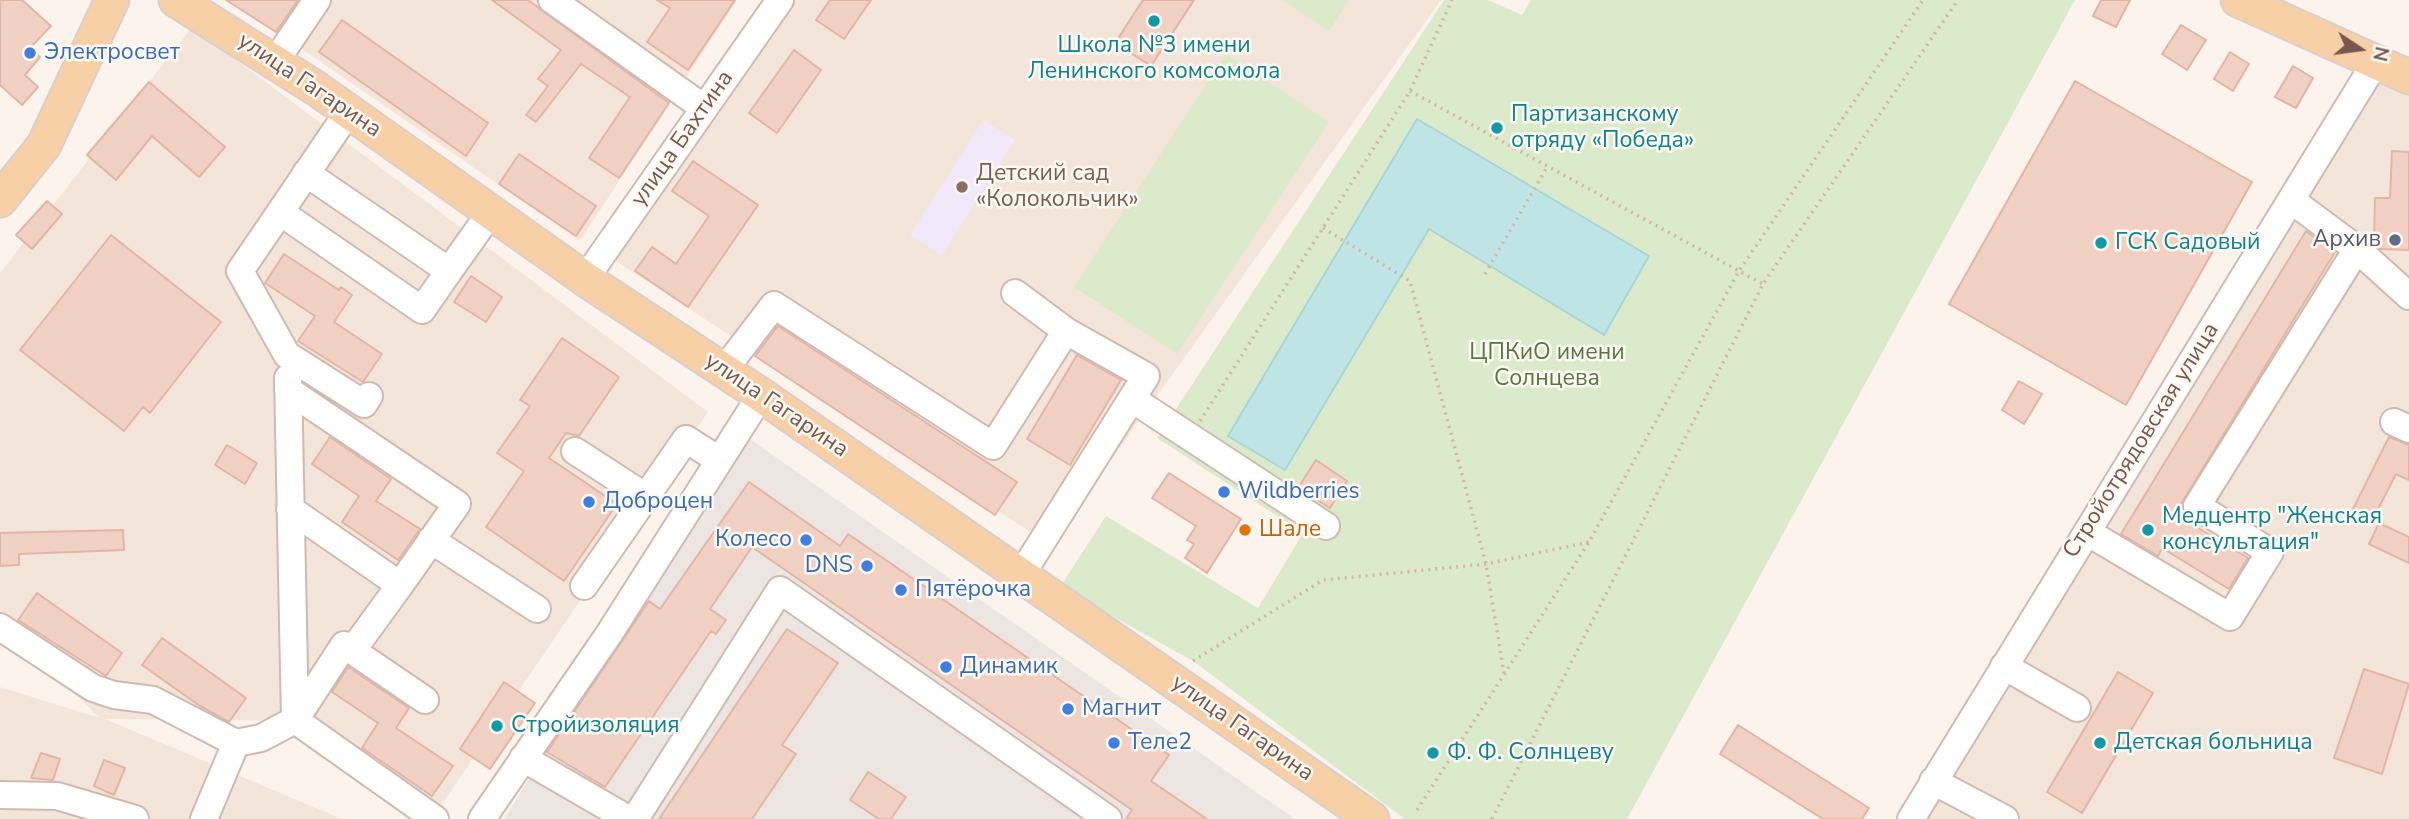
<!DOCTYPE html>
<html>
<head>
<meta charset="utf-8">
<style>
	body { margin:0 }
	#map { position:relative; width:2409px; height:819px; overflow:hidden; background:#fcf4ec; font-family:"Nunito Sans",sans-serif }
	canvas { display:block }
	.north { position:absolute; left:2325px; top:14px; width:70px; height:70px; -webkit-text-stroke:5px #fff9f3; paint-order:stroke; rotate:103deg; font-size:19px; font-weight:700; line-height:28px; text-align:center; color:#78584e }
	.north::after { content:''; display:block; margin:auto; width:24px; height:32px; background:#78584e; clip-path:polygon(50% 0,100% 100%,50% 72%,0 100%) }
</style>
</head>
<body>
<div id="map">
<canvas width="2409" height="819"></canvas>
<div class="north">N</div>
</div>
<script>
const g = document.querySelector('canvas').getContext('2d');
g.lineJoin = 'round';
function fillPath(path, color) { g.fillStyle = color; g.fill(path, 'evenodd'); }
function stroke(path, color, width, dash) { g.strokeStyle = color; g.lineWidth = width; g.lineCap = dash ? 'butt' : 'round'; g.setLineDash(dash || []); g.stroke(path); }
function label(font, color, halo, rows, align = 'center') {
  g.font = font + ' "Nunito Sans",sans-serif'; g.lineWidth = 5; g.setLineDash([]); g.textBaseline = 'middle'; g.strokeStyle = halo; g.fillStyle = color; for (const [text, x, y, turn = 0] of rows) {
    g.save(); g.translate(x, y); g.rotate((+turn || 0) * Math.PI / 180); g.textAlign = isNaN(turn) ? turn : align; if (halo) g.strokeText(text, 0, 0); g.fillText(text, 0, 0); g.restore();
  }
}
fillPath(new Path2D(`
	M231,0H737L580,241Z
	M790,0H1441L1050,545L610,257Z
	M192,27L708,412L434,816L310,721L105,719L342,819H0V687L100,718L0,623V273Z
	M2378,81L2409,88V819H1928Z`), '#f4e5da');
fillPath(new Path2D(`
	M744,435L1295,819H504Z`), '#ece5e1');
fillPath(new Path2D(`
	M983,120L1015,140L942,255L910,235Z`), '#f1e8f9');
fillPath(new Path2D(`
	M1282,0H1349L1329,31Z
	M1444,0H1488L1522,15L1531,0H2075L1627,819H1405L1193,661L1060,587L1106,516L1258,608L1303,533L1157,438Z
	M1226,54L1329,122L1177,354L1074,287Z`), '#dbeaca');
const water = new Path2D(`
	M1417,119L1649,256L1604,335L1429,229L1285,470L1228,436Z`);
fillPath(water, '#c0e5e6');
stroke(water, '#a7d6d8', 2);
const building = new Path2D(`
	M0,0H22L51,26L30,48L40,57L25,75L38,87L22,105L0,85Z
	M226,0H298L276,32Z
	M492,0H528L669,103L619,178L589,158L630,97L581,64L536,122L526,115L548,86L538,79L561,50Z
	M657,0H735L688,70L647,42L670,8Z
	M830,0H871L844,39L816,20Z
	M1143,0H1194L1151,66L1115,43Z
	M2101,0H2130L2116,27L2093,16Z
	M342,20L488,123L466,156L319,52Z
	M2181,25L2206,40L2187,70L2162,54Z
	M794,50L821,70L777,133L749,113Z
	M2230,52L2249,64L2233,91L2214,79Z
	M2293,66L2313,78L2296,108L2275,97Z
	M2075,81L2252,182L2126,405L1949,304Z
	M149,82L225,147L199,177L152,136L116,180L87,155Z
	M2392,151L2409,152V250L2380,249L2374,243L2375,198H2390Z
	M519,154L596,206L576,236L499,184Z
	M693,161L758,205L688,307L635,271L652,247L676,264L709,216L672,191Z
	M47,201L62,214L32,249L16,235Z
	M2306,231L2335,252L2175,514L2248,558L2229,589L2162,548L2158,556L2121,534Z
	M111,235L221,322L150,413L143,407L124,431L20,350Z
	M284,254L339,290L341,287L352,295L334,322L382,354L363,382L298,341L315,316L265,283Z
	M471,276L502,297L486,322L454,302Z
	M778,326L1017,482L995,515L755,356Z
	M562,338L619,377L579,436L566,433L549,458L617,504L564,581L486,527L524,471L497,453L530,406L520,400Z
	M1077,355L1121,380L1070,465L1027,439Z
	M2019,381L2042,394L2024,424L2002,410Z
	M330,437L391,479L376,501L420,529L398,560L342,522L359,496L312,464Z
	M2389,437L2409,445V480L2396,474L2373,519L2353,509Z
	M227,445L257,463L245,484L215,465Z
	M1316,460L1347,481L1330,508L1298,488Z
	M1169,473L1241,519L1207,573L1185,558L1194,544L1187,540L1196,526L1152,498Z
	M749,482L840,546L848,534L1169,755L1151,781L1207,819H1126L1132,810L752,547L710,609L726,620L716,634L711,631L605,787L547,752L649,601L660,609Z
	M2379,523L2409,537V563L2369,544Z
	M123,530L124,550L19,554V565L0,566V533Z
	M37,593L122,653L106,676L18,620Z
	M787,629L838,663L782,745L796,754L752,819H659Z
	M162,638L246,698L229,722L200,706L142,665Z
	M348,667L409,708L396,728L453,766L432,796L362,748L378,723L332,692Z
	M2364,669L2409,684L2382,774L2334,758Z
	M2118,672L2153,693L2082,813L2047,792Z
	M504,682L535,703L490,769L460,749Z
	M1738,725L1869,808L1862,819H1823L1720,754Z
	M41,753L60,759L53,780L31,778Z
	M104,760L125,768L114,795L94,786Z
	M868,772L906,797L891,819H879L850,800Z`);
fillPath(building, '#f1d1c4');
stroke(building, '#e3b5a5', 2);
const minor = new Path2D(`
	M552,0L704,108
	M275,62L317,0
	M349,111L240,271L287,355L364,404L369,396
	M306,173L449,271L491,212
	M2291,200L2357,249L2409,296
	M280,212L422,310L449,271
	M585,279L780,0
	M1015,293L1066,331
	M724,370L774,305L993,446L1066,331L1146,376L1021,575
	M288,378L295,720
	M288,390L457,504L400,585L290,509
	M1132,399L1326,526
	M2394,422L2409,429
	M575,451L646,497
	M2087,532L2230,617L2270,552L2197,506L2357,249
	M431,540L537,609
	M584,586L686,439L719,460
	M0,627L93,688L114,695L153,700L236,743L261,738L295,720L435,819
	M352,651L400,585
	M2004,666L2077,708
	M295,720L344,645L425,700
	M523,758L628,819
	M1933,781L2005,819
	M0,795L57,796L135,819
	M204,819L236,743
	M482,819L609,634L761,395
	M635,819L780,590L1108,819
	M1911,819L2375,63`);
const major = new Path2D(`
	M176,0L317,89L585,279L761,395L1372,819
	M2238,0L2409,77
	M0,200L44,145L112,0`);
stroke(minor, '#cfbab1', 30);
stroke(major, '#d9d0cd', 37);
stroke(new Path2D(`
	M1410,91L1763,284
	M1323,228L1410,281L1486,564L1504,673
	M1485,274L1547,167
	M1200,421L1410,91L1452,0
	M1193,661L1323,580L1486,564L1589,542
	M1417,810L1589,542L1739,271L1923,0
	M1492,819L1763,284L1958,0`), '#d7b4a7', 3.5, [2, 5]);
stroke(minor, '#fff', 26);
stroke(major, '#f8d0a8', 33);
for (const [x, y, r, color] of [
	[1154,21,7,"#0f9aa8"],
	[30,53,7,"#3f7fe0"],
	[1497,128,7,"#0f9aa8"],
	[962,187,7,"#8d6e63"],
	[2395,240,7,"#5c6f8a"],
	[2101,243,7,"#0f9aa8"],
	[1224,492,7,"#3f7fe0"],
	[589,502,7,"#3f7fe0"],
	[1245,530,7,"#e8710a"],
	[2148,530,7,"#0f9aa8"],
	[806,540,7,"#3f7fe0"],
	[867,566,7,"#3f7fe0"],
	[901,590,7,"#3f7fe0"],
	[946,667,7,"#3f7fe0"],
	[1068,709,7,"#3f7fe0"],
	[497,726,7,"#0f9aa8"],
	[1114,743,7,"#3f7fe0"],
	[2100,743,7,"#0f9aa8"],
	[1433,753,7,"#0f9aa8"]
]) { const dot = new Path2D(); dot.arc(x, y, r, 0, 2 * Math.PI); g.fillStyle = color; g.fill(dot); stroke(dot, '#fff9f3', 2.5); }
label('23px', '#0d838f', '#fff9f3', [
	["Школа №3 имени",1154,46,"center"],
	["Ленинского комсомола",1154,72,"center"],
	["Партизанскому",1511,115],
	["отряду «Победа»",1511,141],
	["ГСК Садовый",2115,243],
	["Медцентр \"Женская",2162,517],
	["консультация\"",2162,543],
	["Стройизоляция",511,726],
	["Детская больница",2114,743],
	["Ф. Ф. Солнцеву",1447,753]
], 'left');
label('23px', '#366cbe', '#fff9f3', [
	["Электросвет",44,53],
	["Wildberries",1238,492],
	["Доброцен",603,502],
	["Колесо",792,540,"right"],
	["DNS",853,566,"right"],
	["Пятёрочка",915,590],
	["Динамик",960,667],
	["Магнит",1082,709],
	["Теле2",1128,743]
], 'left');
label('23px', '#78584e', '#fff9f3', [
	["улица Гагарина",309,86,34],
	["улица Бахтина",683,139,-55],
	["улица Гагарина",776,406,34],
	["Стройотрядовская улица",2142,441,-58],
	["улица Гагарина",1242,729,35]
]);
label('23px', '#785e54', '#fff9f3', [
	["Детский сад",976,174],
	["«Колокольчик»",976,200]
], 'left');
label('23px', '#4e5e75', '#fff9f3', [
	["Архив",2381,240]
], 'right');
label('23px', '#587743', '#fff9f3', [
	["ЦПКиО имени",1547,353],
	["Солнцева",1547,379]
]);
label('23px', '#c56008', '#fff9f3', [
	["Шале",1259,530]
], 'left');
</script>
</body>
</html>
